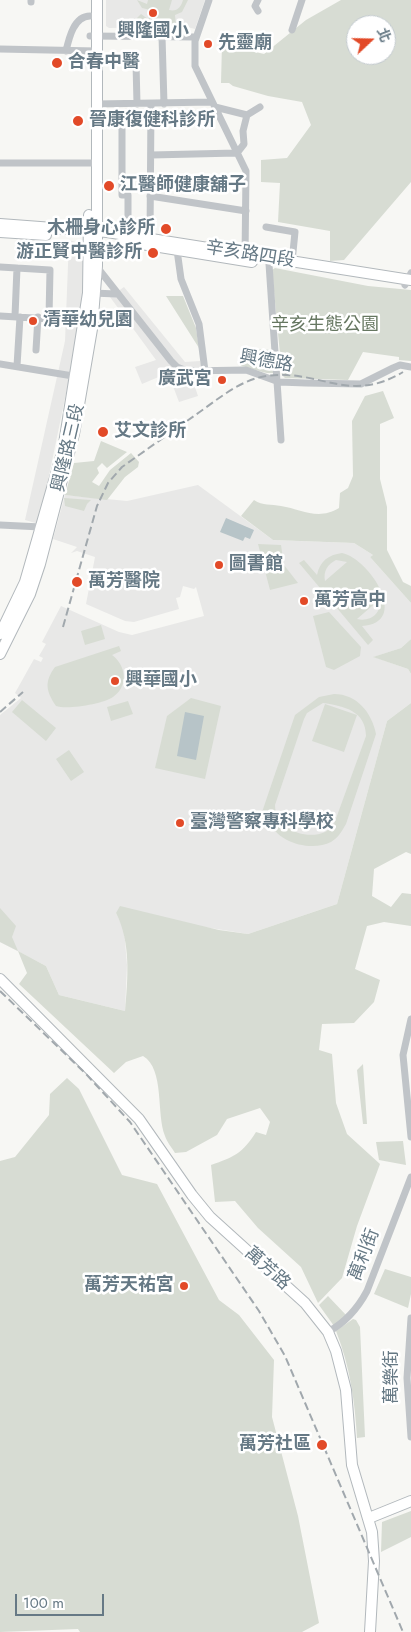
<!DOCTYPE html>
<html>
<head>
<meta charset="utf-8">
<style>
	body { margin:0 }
	#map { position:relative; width:411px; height:1632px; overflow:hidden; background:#f7f7f4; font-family:Jost,"Noto Sans TC",sans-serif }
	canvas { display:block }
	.north { position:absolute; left:346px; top:15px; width:50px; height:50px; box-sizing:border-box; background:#fff; border:1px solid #c2c9ce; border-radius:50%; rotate:69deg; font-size:14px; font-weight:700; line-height:20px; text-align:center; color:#667985 }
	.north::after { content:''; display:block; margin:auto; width:18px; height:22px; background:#e24a28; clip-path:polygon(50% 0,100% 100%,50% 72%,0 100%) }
	.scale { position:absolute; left:15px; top:1594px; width:89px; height:22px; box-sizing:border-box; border:2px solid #667985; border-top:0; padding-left:6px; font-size:15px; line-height:18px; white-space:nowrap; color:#667985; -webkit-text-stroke:4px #fff; paint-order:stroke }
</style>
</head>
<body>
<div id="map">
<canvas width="411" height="1632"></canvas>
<div class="north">北</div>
<div class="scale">100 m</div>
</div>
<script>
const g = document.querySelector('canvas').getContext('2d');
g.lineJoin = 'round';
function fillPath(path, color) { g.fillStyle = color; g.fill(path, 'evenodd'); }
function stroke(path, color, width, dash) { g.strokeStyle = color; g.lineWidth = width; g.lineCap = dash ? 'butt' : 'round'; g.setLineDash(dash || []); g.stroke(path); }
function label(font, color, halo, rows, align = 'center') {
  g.font = font + ' Jost,"Noto Sans TC",sans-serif'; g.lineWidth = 5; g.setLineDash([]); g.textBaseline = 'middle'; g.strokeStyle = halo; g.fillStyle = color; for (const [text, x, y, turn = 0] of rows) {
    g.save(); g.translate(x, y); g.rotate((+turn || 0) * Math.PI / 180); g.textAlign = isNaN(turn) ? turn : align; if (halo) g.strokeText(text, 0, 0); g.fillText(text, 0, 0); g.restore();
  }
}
fillPath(new Path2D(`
	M106,0H205L195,29L187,27L109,28L106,26Z
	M69,240L84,245L82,316L39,524L25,520L65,341Z
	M124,287L185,362L200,361L206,377L191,375L198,396L179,402L168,373L142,384L135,367L156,360L110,297Z
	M198,485L273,540L354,543L373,555L370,557L411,603V639L401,648L374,657L408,669L411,674V703L387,721L337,904L248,934L116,913L124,929L127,965L125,1011L59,995L46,966L0,942V715L21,698L15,693L34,659L41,662L43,658L39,656L46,644L42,642L61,606L119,632L132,635L204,616L196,587L194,589L183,586L180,597L176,598L179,609L134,622L125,621L86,604L95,557L77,551L71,553L77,547L53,539L65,495L127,501Z`), '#e8e8e7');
fillPath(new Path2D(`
	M137,0L147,4L148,0H172L169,10C177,12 181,7 183,0H188L182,12L175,15L176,26L141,27L136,19L141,14L148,19L155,11L142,8Z
	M341,0H411V182L344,260L330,261V231L278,222L280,183L261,182V160L287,158L311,125L302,102L268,96L233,86L229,83H221L222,44L264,54L306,20ZM356,25H386V55H356Z
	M275,268L368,286L411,290V361L399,360V357L363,352L348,380L285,378L282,375L272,270Z
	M166,296H183L196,328L199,348Z
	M246,348L272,350L273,373C263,374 252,368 241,366Z
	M383,391L394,418L380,424V479L387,507V550L403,582L411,586V603L370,557L373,555L354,543L273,540L241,516L254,500C263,506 271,504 281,506C301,509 318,521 339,508L340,493L348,488L353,476L352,421L365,396Z
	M101,441L127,452L107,468L102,463L97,468L99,473L92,482L99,486L110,470L131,453L139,462L138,467L125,477L107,500L65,495L74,463L94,461Z
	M64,498L91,500L87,504L84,511L65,506Z
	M258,544L281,545L284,565L298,583L270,590Z
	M342,553C370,559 411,623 362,626L373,640L368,645L299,563L304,560L317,575C320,561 328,555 342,553ZM336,560L347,562L325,581C323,571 328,564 336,560ZM379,600C382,614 370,622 357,619Z
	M329,612L361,647L360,656L334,670L326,667L313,616Z
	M101,625L105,639L85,645L81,631Z
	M411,639V674L408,669L373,657L401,648Z
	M119,646L121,651L112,655C126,665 129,686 113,697C103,704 67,710 56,706C46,691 44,682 55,667Z
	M334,694C357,694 372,713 376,734L346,824C342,831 338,838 331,842C312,852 276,843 270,821L260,818L295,715L319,697ZM323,703C344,706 366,711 366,736L334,824C331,826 328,831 325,832C305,841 275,828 275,805L304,719L307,713Z
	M191,698L221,706L205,779L155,768L167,716Z
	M22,700L56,728L46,741L12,712Z
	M128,701L133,714L111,721L107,707Z
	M411,703V854L406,852L374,869L372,896L391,907L402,893L411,894V926L384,922L367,926L355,969L380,980L374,1002L354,1023L322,1024L319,1050L332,1054L336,1103L347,1134L380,1164L357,1226L342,1278L318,1303L301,1267L258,1228L235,1201L215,1202L211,1165C234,1157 242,1154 256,1132L266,1135L270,1122L260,1108L227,1119L217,1135L186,1152L175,1153C172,1148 167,1142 165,1136C156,1114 165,1069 143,1056L126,1062L114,1073L19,984L27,973L18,951L0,942V908L16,926L12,937L18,951L46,966L59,995L125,1011C128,978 131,942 116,913L120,906L219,930L248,934L337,904L387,721Z
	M325,704L357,715L344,752L312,741Z
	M69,750L84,772L71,781L56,759Z
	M363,1064L367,1124H363L357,1070Z
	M67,1078L79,1089L122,1175L157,1184L219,1300L239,1315L274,1360L272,1417L298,1516L319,1623L302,1632H80L78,1629L0,1632V1161L15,1157L49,1115L50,1094Z
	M403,1141L406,1165L379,1160L376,1142Z
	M385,1269L411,1277V1294L408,1308L374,1294Z
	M328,1296L346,1315L334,1326L319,1305Z
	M353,1319L356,1320L360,1327L365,1437L357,1438C355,1402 350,1366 336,1331Z
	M411,1511V1537L381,1552L382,1522Z`), '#d7dcd3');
fillPath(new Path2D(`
	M226,518L254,530L250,539L245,537L243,541L220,532Z
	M185,712L204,716L196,760L177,756Z`), '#b7c4c8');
const secondary = new Path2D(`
	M0,224L107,232L411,280
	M0,232L46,235
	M123,241L252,262
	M0,634L25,582L63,450L88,293L89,215
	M0,654L30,594L40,564L74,434L92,329L97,266V0
	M0,979L139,1119L192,1195L210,1217L305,1303L328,1332L336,1351L346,1390L352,1465L372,1532L374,1561L370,1632
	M369,1518L411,1501`);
stroke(secondary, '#b2b8bc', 12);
stroke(new Path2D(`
	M31,0V2
	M209,0L195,41V66L246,171L245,258
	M258,11L255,6L258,0
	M292,30L302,0
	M90,36L196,37
	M162,36L164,104
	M0,49L96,51
	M66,51C69,38 74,16 90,16
	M136,63L137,104
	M96,104L212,102
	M215,107L247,115
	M122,122V195H128V218L125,235
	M151,155L237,153L244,144L243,131L247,115L260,107
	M0,163H95
	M150,196L246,211
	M266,227L295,232L292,262
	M150,238L151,104
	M177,250L181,279L199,324L205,371
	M269,264L281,440
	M0,267L50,270L49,317
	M97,267L171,361L177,367L187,371L246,370L279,382L306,383L361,384L393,368L400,365L411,367
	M405,285L411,273
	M92,293L117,294
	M0,316L84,321
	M15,316L17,268
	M36,350L38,317
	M0,364L79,377
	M17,366L20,317
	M0,525L41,527L44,529
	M411,1019L403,1055L411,1137
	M411,1318L407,1378L411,1437
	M328,1332C346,1322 358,1308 367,1291L411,1177`), '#c0c4c8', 7);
stroke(secondary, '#fff', 10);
stroke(new Path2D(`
	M63,627L97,506L108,483L122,467C146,450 170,433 194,416C216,401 239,380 266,376C319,368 348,405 403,372
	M0,712L23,692
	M0,991L86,1074L130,1122L259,1311L285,1356L403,1632`), '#a1a8ad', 2, [8, 4]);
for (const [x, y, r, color] of [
	[153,13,5,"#e24a28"],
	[208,44,5,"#e24a28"],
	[57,63,6,"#e24a28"],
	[78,121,6,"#e24a28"],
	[109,186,6,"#e24a28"],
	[166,229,6,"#e24a28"],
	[153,253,6,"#e24a28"],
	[33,321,5,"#e24a28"],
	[222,380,5,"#e24a28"],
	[103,432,6,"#e24a28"],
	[219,565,5,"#e24a28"],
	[77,582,6,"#e24a28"],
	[304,601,5,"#e24a28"],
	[115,681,5,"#e24a28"],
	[180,823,5,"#e24a28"],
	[184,1286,5,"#e24a28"],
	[322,1445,6,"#e24a28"]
]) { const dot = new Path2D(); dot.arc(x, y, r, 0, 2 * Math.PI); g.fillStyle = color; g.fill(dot); stroke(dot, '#fff', 2); }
label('bold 18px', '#667985', '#fff', [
	["興隆國小",153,32,"center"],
	["先靈廟",218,44],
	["合春中醫",68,63],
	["晉康復健科診所",89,121],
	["江醫師健康舖子",120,186],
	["木柵身心診所",155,229,"right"],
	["游正賢中醫診所",142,253,"right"],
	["清華幼兒園",43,321],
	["廣武宮",212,380,"right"],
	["艾文診所",114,432],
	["圖書館",229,565],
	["萬芳醫院",88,582],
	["萬芳高中",314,601],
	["興華國小",125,681],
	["臺灣警察專科學校",190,823],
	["萬芳天祐宮",174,1286,"right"],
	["萬芳社區",311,1445,"right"]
], 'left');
label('18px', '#667985', '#fff', [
	["辛亥路四段",250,255,9],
	["興德路",266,362,10],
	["興隆路三段",69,448,-77],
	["萬利街",365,1255,-69],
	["萬芳路",267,1269,42],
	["萬樂街",393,1377,-90]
]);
label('18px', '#667761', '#fff', [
	["辛亥生態公園",325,326]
]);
</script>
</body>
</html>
